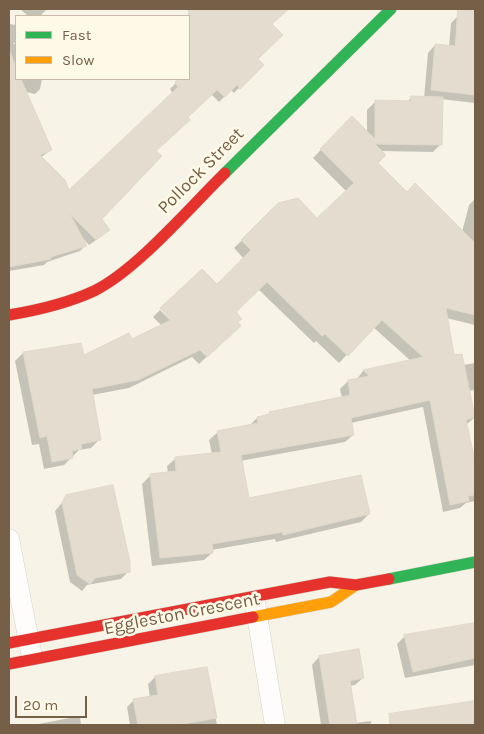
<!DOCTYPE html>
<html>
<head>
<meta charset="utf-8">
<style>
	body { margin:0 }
	#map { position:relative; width:484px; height:734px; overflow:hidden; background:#f7f4e7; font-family:Karla,sans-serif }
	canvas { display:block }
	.frame { position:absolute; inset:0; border:10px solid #765f47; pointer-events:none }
	.legend { position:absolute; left:15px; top:15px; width:175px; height:65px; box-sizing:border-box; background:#fffae8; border:1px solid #c8bca8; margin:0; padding:6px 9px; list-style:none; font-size:15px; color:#765f47 }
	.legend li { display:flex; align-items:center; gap:10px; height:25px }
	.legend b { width:25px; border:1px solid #c8bca8 }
	.scale { position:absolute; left:15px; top:696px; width:72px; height:22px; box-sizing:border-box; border:2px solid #765f47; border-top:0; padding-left:6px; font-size:15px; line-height:18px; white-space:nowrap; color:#765f47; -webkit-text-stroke:4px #fffae8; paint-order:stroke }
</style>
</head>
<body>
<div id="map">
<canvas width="484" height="734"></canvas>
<div class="frame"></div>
<ul class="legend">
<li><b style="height:6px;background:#30b455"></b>Fast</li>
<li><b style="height:6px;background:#ff9f0a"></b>Slow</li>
</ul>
<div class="scale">20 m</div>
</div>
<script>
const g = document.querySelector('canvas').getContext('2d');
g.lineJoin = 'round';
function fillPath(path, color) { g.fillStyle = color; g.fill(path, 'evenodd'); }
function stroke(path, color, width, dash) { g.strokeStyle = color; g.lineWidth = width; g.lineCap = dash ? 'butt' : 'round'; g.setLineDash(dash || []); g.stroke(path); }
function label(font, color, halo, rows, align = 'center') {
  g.font = font + ' Karla,sans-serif'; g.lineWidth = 5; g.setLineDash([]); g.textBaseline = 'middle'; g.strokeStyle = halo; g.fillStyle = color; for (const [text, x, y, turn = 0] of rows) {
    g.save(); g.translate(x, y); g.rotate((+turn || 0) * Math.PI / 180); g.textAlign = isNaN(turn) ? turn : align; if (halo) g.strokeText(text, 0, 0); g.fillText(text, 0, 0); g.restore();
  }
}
fillPath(new Path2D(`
	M20,9H47L40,16H28Z
	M206,9H287L271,24L257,59L262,65L234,93L231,90L219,102L211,94L155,151L101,219L103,235L89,245L80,235L85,246L80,251L47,262L44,265L9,271V24L16,25V41L13,44H16V79H42L40,89L35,94L26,92L51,150L40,158L69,192L173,94L170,89L180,79H189V22L191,24Z
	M465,9H475V103L441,99V144L433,152L381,151L377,163L407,193L462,232L469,205L475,199V325L446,318L453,357L463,365L475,363V390L468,391L474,418L466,425L475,467V501L466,503L460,508L443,512L423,407L351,423L353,435L345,442L240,461L248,499L369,514L361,522L276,542L275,539L211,550L212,553L204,560L152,566L142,484L150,476L168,473L167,466L175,459L212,454L209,440L217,433L249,426L257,418L267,416L270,413L342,398L340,389L348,381L357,379L363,371L411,361L373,327L339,363L316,341L314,343L258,289L234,312L239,326L199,364L192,357L129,388L92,395L99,440L91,448L79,450L64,465L44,469L39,444L32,445L15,361L23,353L80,344L83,357L132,340L162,326L153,317L160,310L175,325L244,259L234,248L279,204L317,220L347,192L313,158L352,118L367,133V110L375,102H407L411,98H424L428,53L435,45L449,46L451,23Z
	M67,497L129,571L121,579L87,585L82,591L70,582L55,511Z
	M475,624V665L405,678L397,644L405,636Z
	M319,657L363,678L355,685L349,686L355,723L371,721V725H321L312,665Z
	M206,668L217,725H130L127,707L134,700L150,698L148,684L155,677Z
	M475,701V725H412L411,719L418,711Z
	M80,716L81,725H33Z`), '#0003');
const building = new Path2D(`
	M189,9H289L272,24L283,35L258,59L264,65L240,89L237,85L225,97L217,90L188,117L190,120L156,151L162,156L102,219L110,230L96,240L70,214L87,246L51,257V259L9,267V49L16,67V79H21L52,150L40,155L65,180L69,190L178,87L175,82L179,79H189Z
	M458,9H475V95L431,90L435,44L455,46Z
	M411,96L443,97L442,145L375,144L386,155L378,163L407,192L415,183L475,243V315L446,308L454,355L462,354L475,417L466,420L475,461V495L468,496L469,501L450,505L430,400L351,418L354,435L241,455L249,498L361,475L370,514L283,535V532L212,544L213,553L160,558L150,474L176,471L175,457L221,452L217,431L258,423L257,417L270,414L269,412L350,395L348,380L369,376L363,370L423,357L382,320L348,356L325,334L322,336L267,282L236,312L242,319L238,322L241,326L207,357L200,350L138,380L92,389L101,440L81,444L82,449L72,451L73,458L52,462L47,436L40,438L23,352L81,343L84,355L129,333L132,339L171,320L160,308L202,269L217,284L251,250L241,240L278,203L298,198L317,218L354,183L320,149L352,116L375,139V100L411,101Z
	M113,485L130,562V572L95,578L90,584L77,575L62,503L66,495Z
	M475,623V658L413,672L404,635Z
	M359,649L364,678L350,681L357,725H330L319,656Z
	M207,667L217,718L178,725H138L133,699L158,695L155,676Z
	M475,701V725H390L389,714Z`);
fillPath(building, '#e3dccf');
stroke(building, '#e0d8c9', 1);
const street = new Path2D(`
	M9,539L31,652
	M255,603L275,725`);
const fast = new Path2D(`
	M225,173L391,9
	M389,579L475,562`);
const slow = new Path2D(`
	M253,617L331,602L356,585`);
const jam = new Path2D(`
	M9,315C39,310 66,304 94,291C137,270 190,207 225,173
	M9,643L330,582L356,585L389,579
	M9,664L253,617`);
stroke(street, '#d6d0c6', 21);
stroke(fast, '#d6d1c6', 12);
stroke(slow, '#d6d1c6', 12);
stroke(jam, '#d6d1c6', 12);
stroke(street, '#fefdfb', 20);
stroke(fast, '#30b455', 11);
stroke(slow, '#ff9f0a', 11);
stroke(jam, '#e5322d', 11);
label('18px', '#765f47', '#fffae8', [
	["Pollock Street",201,171,-45],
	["Eggleston Crescent",182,614,-11]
]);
</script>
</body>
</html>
